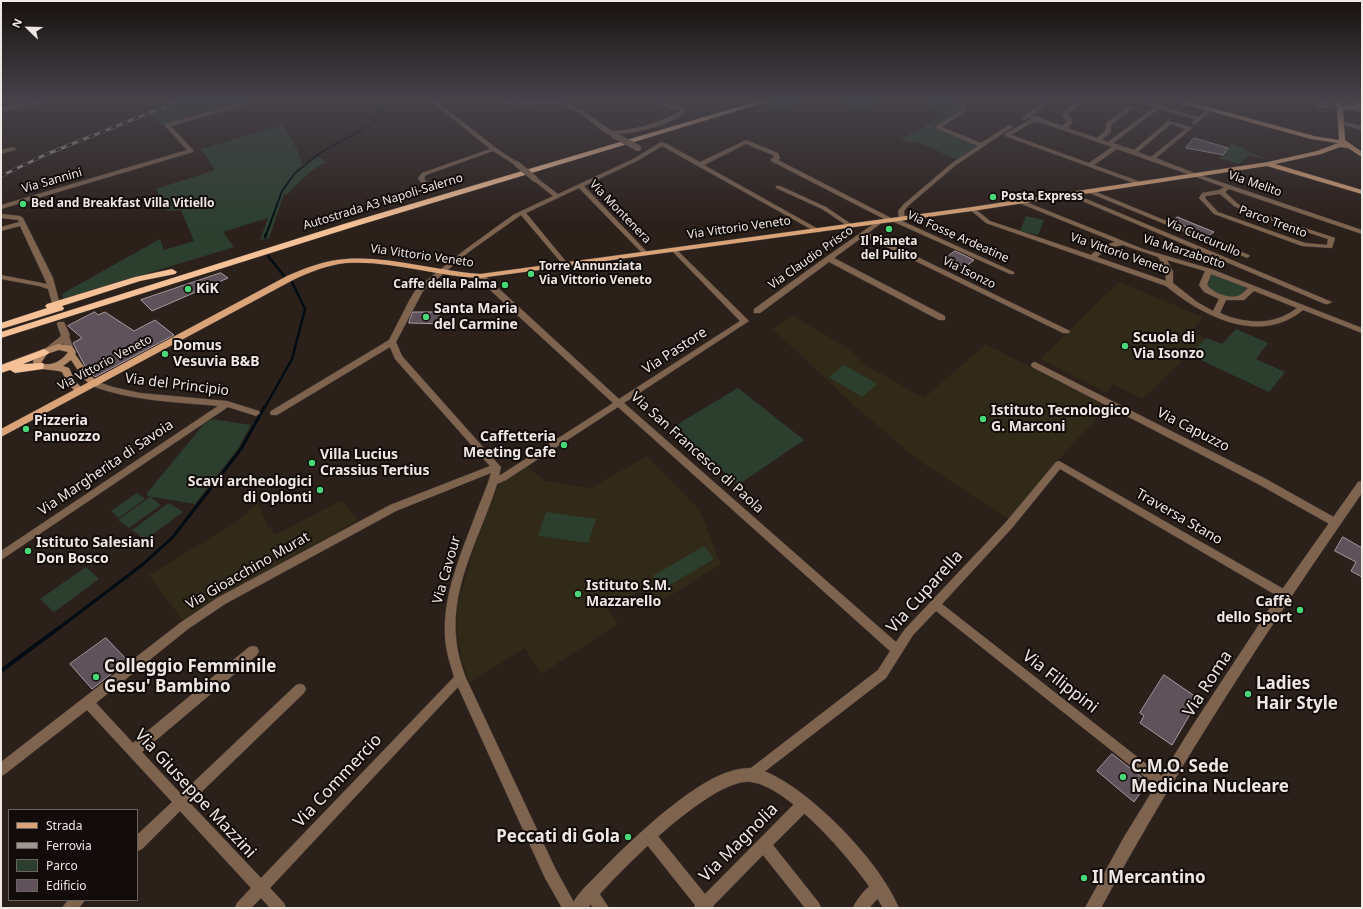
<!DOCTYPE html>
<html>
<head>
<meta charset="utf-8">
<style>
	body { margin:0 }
	#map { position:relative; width:1363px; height:909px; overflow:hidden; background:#2c201b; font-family:"Noto Sans",sans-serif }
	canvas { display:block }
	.frame { position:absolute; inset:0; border:2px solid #efe7e3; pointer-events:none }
	.legend { position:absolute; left:8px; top:809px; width:130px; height:92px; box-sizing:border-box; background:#110b09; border:1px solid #6a6360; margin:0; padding:5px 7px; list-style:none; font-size:12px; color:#efe7e3 }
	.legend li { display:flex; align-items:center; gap:8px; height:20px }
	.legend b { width:20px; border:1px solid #6a6360 }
	.north { position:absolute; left:8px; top:8px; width:40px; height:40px; -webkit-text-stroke:3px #110b09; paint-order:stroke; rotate:293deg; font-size:11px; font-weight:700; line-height:16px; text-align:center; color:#efe7e3 }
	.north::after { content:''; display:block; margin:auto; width:14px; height:18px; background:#efe7e3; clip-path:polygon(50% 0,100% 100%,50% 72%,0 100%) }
</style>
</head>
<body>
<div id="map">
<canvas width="1363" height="909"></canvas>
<div class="frame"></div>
<ul class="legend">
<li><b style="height:5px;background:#dba478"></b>Strada</li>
<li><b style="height:5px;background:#9f9591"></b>Ferrovia</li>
<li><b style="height:11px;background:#2c3f2f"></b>Parco</li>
<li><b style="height:11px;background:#5f525a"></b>Edificio</li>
</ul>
<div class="north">N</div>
</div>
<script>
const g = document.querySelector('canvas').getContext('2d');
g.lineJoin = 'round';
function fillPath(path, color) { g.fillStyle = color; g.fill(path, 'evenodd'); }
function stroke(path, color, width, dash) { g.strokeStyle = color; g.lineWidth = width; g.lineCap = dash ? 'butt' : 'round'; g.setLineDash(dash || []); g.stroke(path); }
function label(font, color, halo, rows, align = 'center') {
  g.font = font + ' "Noto Sans",sans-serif'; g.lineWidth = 4; g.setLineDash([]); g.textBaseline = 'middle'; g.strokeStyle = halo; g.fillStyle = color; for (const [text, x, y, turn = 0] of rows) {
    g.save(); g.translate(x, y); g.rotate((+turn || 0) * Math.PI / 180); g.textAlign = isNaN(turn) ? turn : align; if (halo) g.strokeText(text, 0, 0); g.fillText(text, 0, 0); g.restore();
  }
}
fillPath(new Path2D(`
	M1119,282L1203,317L1191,332L1206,338L1143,399L1113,384L1107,393L1040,359Z
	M792,315L849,349L863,364L924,398L986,344L1107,407L1059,459L1010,520L918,460L857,408L773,329Z
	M647,456L700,510L721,564L660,602L647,586L608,610L618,624L541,674L525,648L470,682L462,662L457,633V607L474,548L499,484L527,466L545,481L591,488Z
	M342,500L358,520L200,608L183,621L149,575L235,523L258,503L266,523L275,535Z`), '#312a19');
fillPath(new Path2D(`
	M188,99H259L163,126L151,113Z
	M787,99H794L797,104L777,111L766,106Z
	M835,99H874L880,101L861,110Z
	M940,99L957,105L962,109L934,127L967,141L976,147L957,160L918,142L911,143L900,139L947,114L927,105Z
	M282,125L298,151L302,164L318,157L326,162L311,171L287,194H284L269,238L260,240L268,218L223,232L234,247L63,299L62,294L160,239L164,250L194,241L181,210L167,211L156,189L215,170L201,149Z
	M1231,144L1244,148L1246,151L1265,158L1263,159L1249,155L1239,164L1219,158Z
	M1026,216L1044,220L1038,235L1020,231Z
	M1210,271L1247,288C1239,306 1219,295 1207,288L1205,281Z
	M1236,329L1268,343L1256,359L1285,372L1269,392L1190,355L1206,338L1222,344Z
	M844,365L877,384L862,397L829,377Z
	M738,388L804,440L738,485L673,427Z
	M212,419L251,425L237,450L195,504L147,496V493L204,424Z
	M137,493L145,499L119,518L111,511Z
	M150,497L161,505L129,528L118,520Z
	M169,503L183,512L145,540L132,530Z
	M546,512L596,519L588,543L538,536Z
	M704,546L714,559L663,589L653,576Z
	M86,567L99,579L54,612L40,599Z`), '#2c3f2f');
stroke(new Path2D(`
	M266,235L282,191L295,173L320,153L370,125L378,117L389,99`), '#000c13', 2);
stroke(new Path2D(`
	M265,237L266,234
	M268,256L285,277
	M265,407L292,359L305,309L292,282`), '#000c13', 2.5);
stroke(new Path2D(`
	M59,628L142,565L172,538L241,449L265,406`), '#000c13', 3);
stroke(new Path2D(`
	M1,671L60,627`), '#000c13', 4);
const building = new Path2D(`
	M1318,99H1328V108L1318,106Z
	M1194,138L1228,148L1223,155L1186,148Z
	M1178,217L1182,219L1214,232L1208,236L1172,221Z
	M955,251L974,260L965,267L946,258Z
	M221,273L228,278L152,311L141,300Z
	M95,312L98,315L105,312L134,331L155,320L174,335L95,377L86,368L73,343L82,338L68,326Z
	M413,312H436L446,324L409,323Z
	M1343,537L1362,548V577L1351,571L1356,562L1335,551Z
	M106,638L128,661L92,689L70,664Z
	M1164,675L1199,699L1172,745L1140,723L1144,716L1140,713Z
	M1112,754L1148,782L1134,802L1097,771Z`);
fillPath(building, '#5f525a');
stroke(building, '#a89aa3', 1);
const minor = new Path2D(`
	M43,99H74L71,101L43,103L1,112V108Z
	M256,99L262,100L171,126L193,150V152L1,209V205L187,150L165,126V124Z
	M435,99H444L438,102L496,148L520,164L515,165L493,151L426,175L424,178L430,187L427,191L385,202V200L423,189L424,187L418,178L422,173L490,149L432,102V100Z
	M496,99L514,102L546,100L563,102L583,111L612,131C636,130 658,123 679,112V109H670L659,103V101L671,99L665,102L672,106L676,104L683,107L685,113C669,125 636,134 616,134L614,137C595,129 582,109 561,105C540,100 515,112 496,99Z
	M795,99H801L803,102L798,103Z
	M943,99H951L964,104L967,110L942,127L981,143L1009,125L1014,126L956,165L908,206L904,211L905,219L902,221L1014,272V274H1010L894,222H890L771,161V159L774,157L773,155L746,144L704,165L820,230V232H816L662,146L637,161L584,186L648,253V255H644L579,188L526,213L568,264V266H564L521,215L470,251L423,291L396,342L402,356L499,465L501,467L499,476L613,403L477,278V274H483L619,399L740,321L671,250L674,248L676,249L749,321L624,403L896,642L905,629L1006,522L1056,462L1059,461L1289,592L1290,595L1289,598L1285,600L1281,598L1060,469L1012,528L942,604L1168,781L1170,785L1168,789L1164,791L1160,789L936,611L913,635L886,678L755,779L751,781L747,779L745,775L747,771L878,670L890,651L618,407L506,480L497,484C482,533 451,583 456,637C457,651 461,665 466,678L555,868L577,908H562L545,878L458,687L270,888L284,903L286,908H270L261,898L251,908H235L237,903L251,888L180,811L142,849L137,851V835L172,802L87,710L5,774L1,776V762L180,623L217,598L390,505L490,466L395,359L390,347L277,415H271L270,413L271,411L389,340L410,299L417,288L466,249L513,215L553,196L533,180V178H537L558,194L633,159L661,142L667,144L700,162L746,140L778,153L780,158L778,160L893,219H899L898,211L904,204L952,163L978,146L936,128V126L961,110L960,106ZM491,473C487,488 480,502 475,516C461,554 443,594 445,635C445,649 450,663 454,677L261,878L190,803L304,693L306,689L304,685L300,684L296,685L181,794L142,752L257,655L259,651L257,647L253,646L249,647L133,743L96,703L188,629L225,604L396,511Z
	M1049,99H1056L1032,115L1062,126L1067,122L1062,115C1067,107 1078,99 1088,99L1069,113L1068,115L1073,122L1067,128L1097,138L1105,131L1106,123L1129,106H1133V108L1111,125V132L1102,140L1108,142L1154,107L1129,99H1138L1198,117L1205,111H1209V113L1194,125L1191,123L1195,119L1159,109L1113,143L1134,150L1168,121L1191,127V129L1156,158L1197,174L1362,230V234L1229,189L1225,192L1238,204L1250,210L1335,238L1332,248L1302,246L1214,214L1199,198L1202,193L1219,190L1224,187L1117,149L1094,165L1141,182L1142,183L1139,185L1005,136V134L1031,119L1028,118L1024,120L1021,118L1022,117ZM1033,122L1042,123L1112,147L1089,163L1011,135ZM1171,124L1185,129L1151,157L1138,152ZM1220,194L1234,206L1246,212L1328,239L1327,245L1305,243L1218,212L1205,198L1206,196Z
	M1350,106L1362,109V113L1350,108Z
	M1341,121L1362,126V130L1339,124L1338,123Z
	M13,147L16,149L15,150L1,154V150Z
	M776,186H780L826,207L854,226L849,227L822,209L776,188Z
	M1089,189L1249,255L1250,256L1247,258L1245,257L1087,192V190Z
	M1068,193H1072L1332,302L1328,304H1325L1068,195Z
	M1021,200L1143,249L1211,269L1362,328V333L1303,310C1260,346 1202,316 1166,286L986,223L969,209L974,208L990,221L1091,255L1100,247L1115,242L1019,203L1018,202ZM1123,245L1158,257L1165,268L1166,281L1097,257L1108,248ZM1167,260L1205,271L1199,285L1204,292L1219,299L1213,311L1197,302L1173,283V272ZM1211,274L1248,288C1246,290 1243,293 1240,295C1231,300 1213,293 1207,285ZM1254,291L1297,308C1274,326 1245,324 1220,313L1226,300H1244Z
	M1,214L20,216L23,218L53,278L59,301L58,303H52L48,289L39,286L1,279V275L47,284L20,226L1,231V227L19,222L18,220L1,218Z
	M878,221L880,222V224L868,233L1070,331L1069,333H1063L864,236L834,258L945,316V320H939L829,262L760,313H754V309L826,257Z
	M58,322H64L70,335L69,336L73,348L72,350H66L63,343L52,352H46L45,350L46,348L61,336L57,324Z
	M1035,362L1266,479L1339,520L1341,523L1339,526L1336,527L1333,526L1260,485L1032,367L1031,365L1032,363Z
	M95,381L113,387L140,393L227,401L259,411L260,413L256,416L228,407L1,560V551L218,406C175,402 132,401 92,386L91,384Z
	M804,798L809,799L810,804L809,809L773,845L819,903L821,908H805L763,855L713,906L714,908H694L695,905L644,841L642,836L644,831L649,829L654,831L705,894L799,799Z
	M879,880L884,882L886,887L884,892L869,908H853C857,898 869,884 879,880Z
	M590,885L595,887L609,908H593L583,892L585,887Z
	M68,900H85L79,908H62Z`);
const tertiary = new Path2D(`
	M1362,481V493C1269,627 1179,764 1101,908H1085L1124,837L1191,728L1281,591L1358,482Z
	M751,768C758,770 765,771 771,774C816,796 880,862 899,908H883C864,873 792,787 751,782C711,777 613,877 588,908H570C576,895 588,884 597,875C629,842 671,802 710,780C723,773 736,768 751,768Z`);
const secondary = new Path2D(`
	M1169,99H1179L1189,103L1186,105Z
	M58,344L72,346L76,352L75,354L89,374L100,384L98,386H92L83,378L71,360L63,366L69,368L75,381L85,391L83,393H77L68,384L62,372C53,369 43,371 34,366L33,361L41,350ZM59,350L68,352C62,361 51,367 41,363L47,354Z`);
const primary = new Path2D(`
	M1187,99H1193L1190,102L1314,136L1339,140L1337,109L1334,99H1340L1342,106L1358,104L1350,99H1357L1362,102V108L1343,110L1345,140L1362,152V157L1348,148L1340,147L1321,154L1275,164L1362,190V194L1267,166L972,211L480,278C435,276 391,260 346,263C327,265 310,272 293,280L1,437V429L287,276C306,268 325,260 346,259C391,256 435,271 480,274L972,207L1268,162L1317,151L1338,143L1311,139L1184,104L1183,103Z`);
const motorway = new Path2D(`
	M765,99H776L353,227L1,338V332L347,223Z
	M172,269L177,272L175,274L140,281L62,306L64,308L63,310L1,329V323L47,308L45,306L47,304L135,277Z
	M44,349L49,352L48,354L23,364L43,363L44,366L43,369L15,373L10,370L1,373V365Z`);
stroke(minor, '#473c37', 1);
stroke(tertiary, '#473c37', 1);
stroke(secondary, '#473c37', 1);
stroke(primary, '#473c37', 1);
stroke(motorway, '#473c37', 1);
fillPath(minor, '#7e644f');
fillPath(tertiary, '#7e644f');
fillPath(secondary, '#b28866');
fillPath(primary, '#dba478');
fillPath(motorway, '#f6c197');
const rail = new Path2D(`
	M1,176L47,154L184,99`);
stroke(rail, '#9f9591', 3);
stroke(rail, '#110b09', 2, [6]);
const minorBridge = new Path2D(`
	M614,135L638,148
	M517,164L535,179`);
stroke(minorBridge, '#473c37', 6, []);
stroke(minorBridge, '#7e644f', 6);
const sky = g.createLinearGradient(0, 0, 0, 226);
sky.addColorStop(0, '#18120f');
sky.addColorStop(0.44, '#45424a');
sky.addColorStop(1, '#45424a00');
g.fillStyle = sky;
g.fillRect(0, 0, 1363, 226);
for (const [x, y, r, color] of [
	[993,197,4,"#49d778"],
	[23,204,4,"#49d778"],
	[889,229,4,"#49d778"],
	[531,274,4,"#49d778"],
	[505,285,4,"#49d778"],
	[188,289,4,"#49d778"],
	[426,317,4,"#49d778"],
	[1125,346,4,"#49d778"],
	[165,354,4,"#49d778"],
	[983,419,4,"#49d778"],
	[26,429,4,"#49d778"],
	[564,445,4,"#49d778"],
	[312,463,4,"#49d778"],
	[320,490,4,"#49d778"],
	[28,551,4,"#49d778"],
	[578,594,4,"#49d778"],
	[1300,610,4,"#49d778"],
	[96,677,4,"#49d778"],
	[1248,694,4,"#49d778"],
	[1123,777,4,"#49d778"],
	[628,837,4,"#49d778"],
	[1084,878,4,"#49d778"]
]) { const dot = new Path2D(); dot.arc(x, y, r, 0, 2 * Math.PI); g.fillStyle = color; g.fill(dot); stroke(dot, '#110b09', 1.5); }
label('12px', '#efe7e3', '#110b09', [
	["Via Sannini",52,181,-16],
	["Via Melito",1255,184,19],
	["Autostrada A3 Napoli-Salerno",383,202,-17],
	["Via Montenera",620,212,46],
	["Parco Trento",1273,222,20],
	["Via Vittorio Veneto",739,228,-8],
	["Via Fosse Ardeatine",958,237,24],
	["Via Cuccurullo",1203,238,23],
	["Via Marzabotto",1184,252,18],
	["Via Vittorio Veneto",1120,254,19],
	["Via Vittorio Veneto",422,256,8],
	["Via Claudio Prisco",811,258,-35],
	["Via Isonzo",969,273,26],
	["Via Vittorio Veneto",105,363,-28]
]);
label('bold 12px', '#efe7e3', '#110b09', [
	["Posta Express",1001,197],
	["Bed and Breakfast Villa Vitiello",31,204],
	["Il Pianeta",889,242,"center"],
	["del Pulito",889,256,"center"],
	["Torre Annunziata",539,267],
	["Via Vittorio Veneto",539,281],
	["Caffe della Palma",497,285,"right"]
], 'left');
label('bold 14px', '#efe7e3', '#110b09', [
	["KiK",196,289],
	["Santa Maria",434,309],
	["del Carmine",434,325],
	["Scuola di",1133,338],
	["Via Isonzo",1133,354],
	["Domus",173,346],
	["Vesuvia B&B",173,362],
	["Istituto Tecnologico",991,411],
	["G. Marconi",991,427],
	["Pizzeria",34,421],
	["Panuozzo",34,437],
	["Caffetteria",556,437,"right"],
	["Meeting Cafe",556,453,"right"],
	["Villa Lucius",320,455],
	["Crassius Tertius",320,471],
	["Scavi archeologici",312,482,"right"],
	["di Oplonti",312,498,"right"],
	["Istituto Salesiani",36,543],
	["Don Bosco",36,559],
	["Istituto S.M.",586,586],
	["Mazzarello",586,602],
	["Caffè",1292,602,"right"],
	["dello Sport",1292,618,"right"]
], 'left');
label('14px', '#efe7e3', '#110b09', [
	["Via Pastore",675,351,-33],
	["Via del Principio",177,385,7],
	["Via Capuzzo",1193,430,27],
	["Via San Francesco di Paola",697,453,42],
	["Via Margherita di Savoia",106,468,-34],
	["Traversa Stano",1179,517,30],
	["Via Cavour",447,570,-74],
	["Via Gioacchino Murat",248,571,-30]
]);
label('17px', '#efe7e3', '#110b09', [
	["Via Cuparella",925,592,-48],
	["Via Filippini",1060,682,38],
	["Via Roma",1208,684,-57],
	["Via Commercio",338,781,-47],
	["Via Giuseppe Mazzini",195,794,47],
	["Via Magnolia",739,843,-45]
]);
label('bold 17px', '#efe7e3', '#110b09', [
	["Colleggio Femminile",104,667],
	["Gesu' Bambino",104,687],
	["Ladies",1256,684],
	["Hair Style",1256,704],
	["C.M.O. Sede",1131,767],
	["Medicina Nucleare",1131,787],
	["Peccati di Gola",620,837,"right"],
	["Il Mercantino",1092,878]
], 'left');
</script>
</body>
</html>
